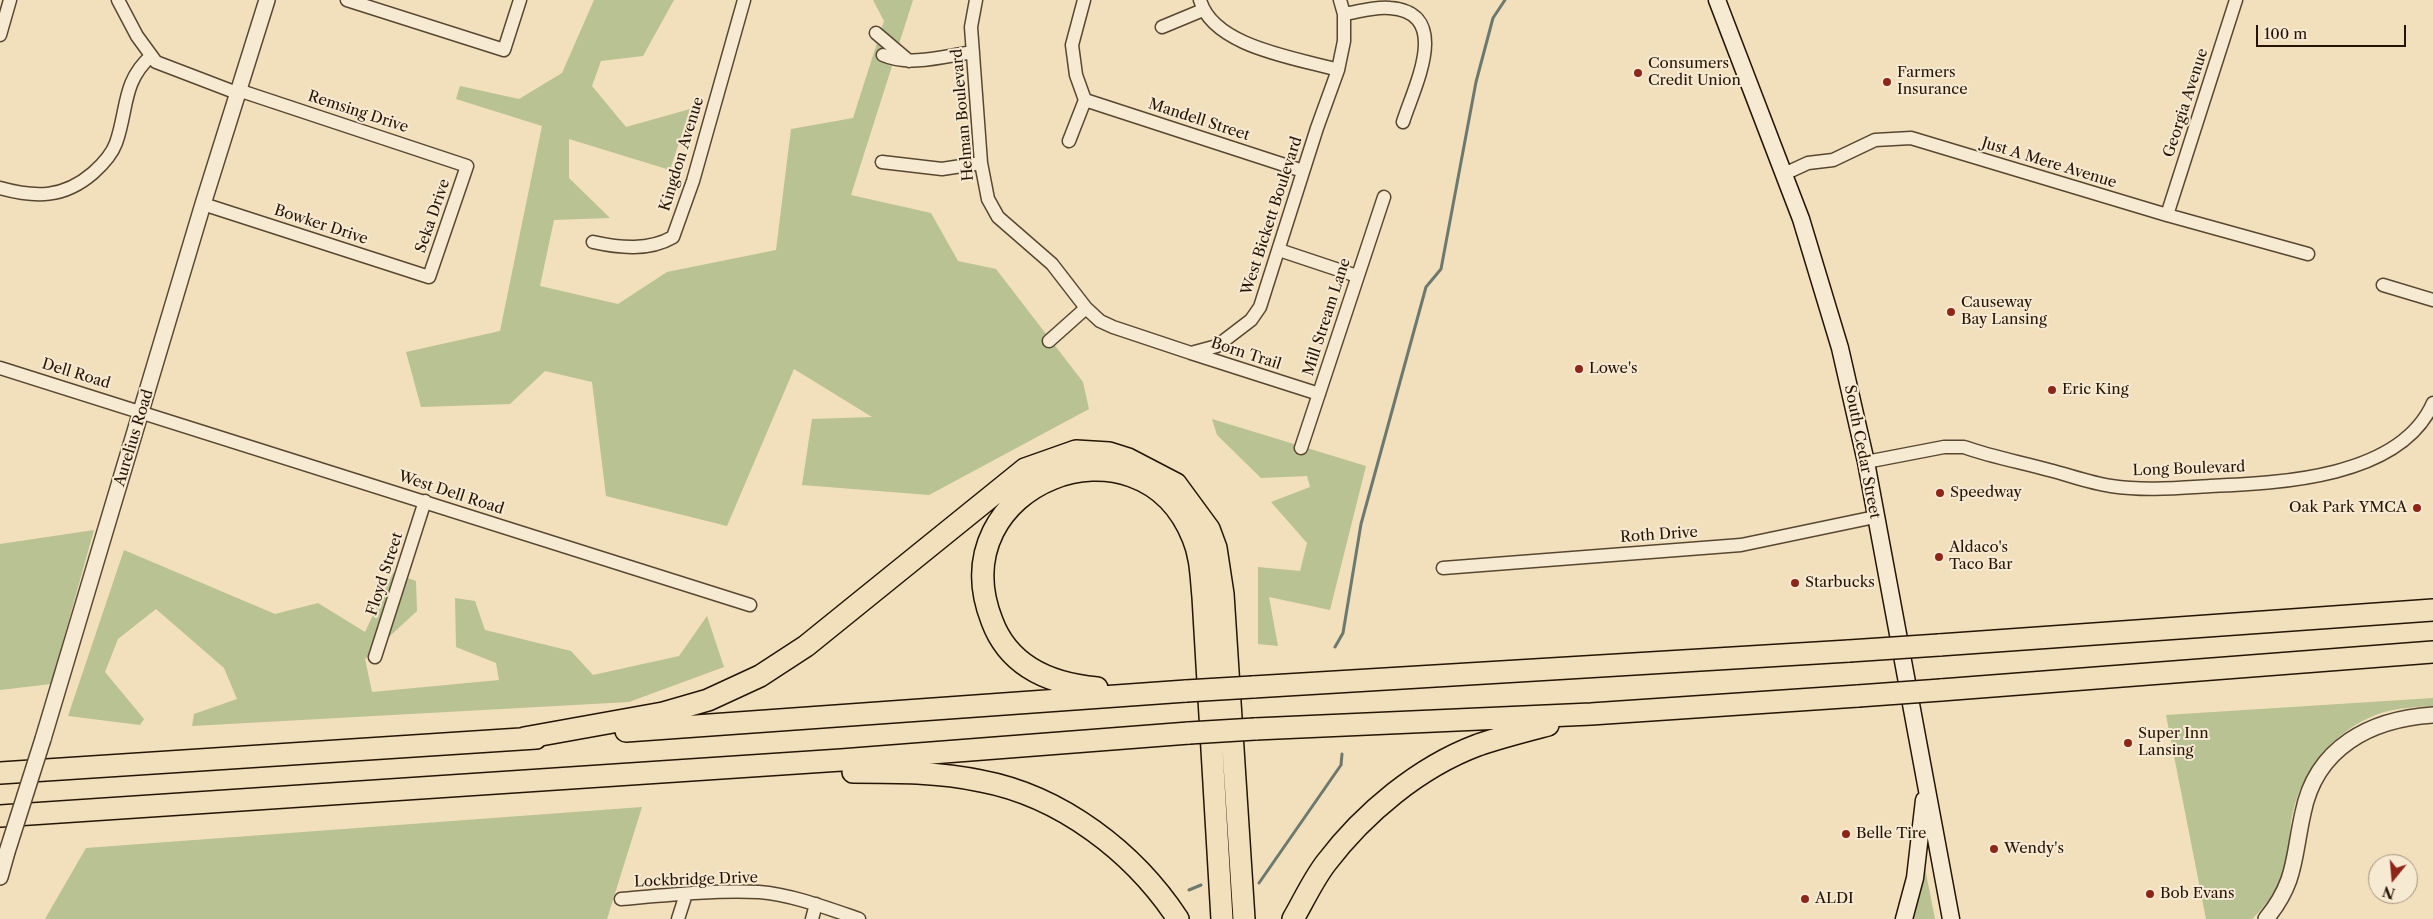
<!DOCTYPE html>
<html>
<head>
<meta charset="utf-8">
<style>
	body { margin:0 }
	#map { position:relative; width:2433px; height:919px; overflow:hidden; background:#f2dfbc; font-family:"Libre Caslon Text",serif }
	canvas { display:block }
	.north { position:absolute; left:2368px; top:854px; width:50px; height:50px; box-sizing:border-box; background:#f7ead3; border:1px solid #a3947f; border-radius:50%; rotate:197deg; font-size:14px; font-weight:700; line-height:20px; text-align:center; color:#251402 }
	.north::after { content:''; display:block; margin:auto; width:18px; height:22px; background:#8f2418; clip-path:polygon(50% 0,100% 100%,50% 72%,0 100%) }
	.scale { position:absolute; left:2256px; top:25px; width:150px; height:22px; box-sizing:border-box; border:2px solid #251402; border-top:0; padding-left:6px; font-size:15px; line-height:18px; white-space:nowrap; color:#251402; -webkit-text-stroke:4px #f7ead3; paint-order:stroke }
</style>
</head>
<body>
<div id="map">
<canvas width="2433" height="919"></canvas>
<div class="north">N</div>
<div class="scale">100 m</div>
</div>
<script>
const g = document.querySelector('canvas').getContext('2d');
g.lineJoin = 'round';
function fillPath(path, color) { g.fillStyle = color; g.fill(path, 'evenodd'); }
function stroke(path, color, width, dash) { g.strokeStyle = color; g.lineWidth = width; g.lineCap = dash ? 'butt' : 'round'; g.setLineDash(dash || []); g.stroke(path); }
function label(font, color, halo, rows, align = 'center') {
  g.font = font + ' "Libre Caslon Text",serif'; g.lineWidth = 4; g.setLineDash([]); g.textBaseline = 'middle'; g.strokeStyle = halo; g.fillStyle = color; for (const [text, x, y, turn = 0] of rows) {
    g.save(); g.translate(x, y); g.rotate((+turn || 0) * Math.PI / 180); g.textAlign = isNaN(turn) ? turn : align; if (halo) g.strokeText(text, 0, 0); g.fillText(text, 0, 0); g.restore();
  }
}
fillPath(new Path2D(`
	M594,0H674L643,56L601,61L592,86L626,127L690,109L670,170L569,139V178L610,218L554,220L540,286L618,304L667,272L776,250L791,129L853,118L884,21L873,0H913L851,195L931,213L958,261L996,269L1083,382L1089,409L929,495L802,485L812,419L872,417L794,369L727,526L606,496L592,382L545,371L510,404L421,407L406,352L500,331L542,126L456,99L460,86L519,99L562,73Z
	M1212,419L1366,466L1330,610L1269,597L1278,646L1258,644V567L1300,571L1307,543L1271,502L1310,487L1307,476L1261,478L1217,435Z
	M94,530L51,684L0,690V544Z
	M124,550L275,614L318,603L365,632L393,573L416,581L417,611L365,659L372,692L499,680L496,663L456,647L455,598L475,601L485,630L571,651L593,675L679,656L707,616L724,667L629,702L192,726L194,714L237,699L224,668L156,609L118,639L105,672L144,719L140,725L68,716Z
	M2433,698V706C2416,707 2400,708 2384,712C2339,726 2303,766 2293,812C2290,823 2290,834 2289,846C2286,874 2273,899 2252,919H2206L2166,715Z
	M642,807L607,919H45L86,848Z
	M1924,863L1935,919H1911Z`), '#b8c292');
stroke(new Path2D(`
	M1335,647L1343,633L1361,524L1426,287L1441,269L1476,82L1493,18L1505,0
	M1259,883L1341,765L1342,754
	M1189,890L1201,885`), '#6c796e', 3);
const minor = new Path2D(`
	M118,0L137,36L156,62L237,93
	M347,0L504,50L520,0
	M976,0L971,27L981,163L988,199L998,217L1052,264L1086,308L1100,321L1113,327L1191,353L1217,346L1251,320L1260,307L1317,128L1338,70L1344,41V14L1340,0
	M1200,0C1213,47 1297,58 1338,70
	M1344,14C1358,12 1375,6 1390,8C1453,13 1414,87 1403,122
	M1162,27L1203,10
	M876,33L909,61
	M0,35L10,0
	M883,55C910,67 945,56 973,52
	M1085,100L1303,171
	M1069,141L1085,100L1076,75L1072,45L1084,0
	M882,162L942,169L981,163
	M1784,174L1808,163L1833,160L1875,140L1911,138L2167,215L2308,254
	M0,188C36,198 64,198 93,173C102,165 112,154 116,143C128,109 122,82 151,56
	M203,204L429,277L467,166L238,90
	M2167,215L2236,0
	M593,242C620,248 649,251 673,237L693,181L744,0
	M1279,250L1357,276
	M2383,285L2433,300
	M1049,341L1086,308
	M1191,353L1319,394
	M0,368L750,605
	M1301,448L1384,197
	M1866,462L1944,447H1964C1992,457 2020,462 2049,470C2069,475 2090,483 2111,486C2144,491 2177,488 2210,486C2280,483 2400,478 2433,403
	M1443,568L1741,545L1875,517
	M375,657L425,501
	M621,899C667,895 713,890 759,892C790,894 830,909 859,919
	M678,919L686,894
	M812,919L816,904`);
const tertiary = new Path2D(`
	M43,739L203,204L267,0
	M0,877L7,852
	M2266,919C2297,881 2293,857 2303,813C2316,747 2371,719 2433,715`);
const secondary = new Path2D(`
	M1717,0L1801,219L1840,348L1866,462L1951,919
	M1904,919L1915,878L1924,800`);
const motorway = new Path2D(`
	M1939,645L2433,610
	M1253,687L1849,651
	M1097,688C1051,684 1009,667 992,621C938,484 1140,406 1193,538C1201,557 1201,577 1203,597L1222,919
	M1941,690L2433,652
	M1255,729L1591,714L1858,696
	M626,731L1186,691
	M524,738L663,713L708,700L760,676L806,646L1025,469L1076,451L1109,453L1128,459L1176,484L1209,529L1216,548L1223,594L1244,919
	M853,772C896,772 939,772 981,781C1061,796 1134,852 1178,919
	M0,773L536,738
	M0,816L841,760L1189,733
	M1293,919C1304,900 1313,880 1326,863C1364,813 1419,767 1478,745C1501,737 1525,731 1548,725`);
stroke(minor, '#584730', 15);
stroke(tertiary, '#584730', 18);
stroke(secondary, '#251402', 19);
stroke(motorway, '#251402', 24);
stroke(minor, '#f7ead3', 12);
stroke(tertiary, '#f7ead3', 15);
stroke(secondary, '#f7ead3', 16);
stroke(motorway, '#f2dfbc', 21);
const tertiaryBridge = new Path2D(`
	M7,852L43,739`);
const motorwayBridge = new Path2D(`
	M1849,651L1939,645
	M1186,691L1253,687
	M1858,696L1941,690
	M1189,733L1255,729`);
stroke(tertiaryBridge, '#584730', 18, []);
stroke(motorwayBridge, '#251402', 24, []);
stroke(tertiaryBridge, '#f7ead3', 15);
stroke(motorwayBridge, '#f2dfbc', 21);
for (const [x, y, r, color] of [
	[1638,73,5,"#8f2418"],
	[1887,82,5,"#8f2418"],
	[1951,312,5,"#8f2418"],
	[1579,369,5,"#8f2418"],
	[2052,390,5,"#8f2418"],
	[1940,493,5,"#8f2418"],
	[2417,508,5,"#8f2418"],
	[1939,557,5,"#8f2418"],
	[1795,583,5,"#8f2418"],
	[2128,743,5,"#8f2418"],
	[1846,834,5,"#8f2418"],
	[1994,849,5,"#8f2418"],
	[2150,894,5,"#8f2418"],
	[1805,899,5,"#8f2418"]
]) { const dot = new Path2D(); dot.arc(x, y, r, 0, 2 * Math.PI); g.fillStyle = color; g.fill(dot); stroke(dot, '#f7ead3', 2); }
label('15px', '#251402', '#f7ead3', [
	["Consumers",1648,64],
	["Credit Union",1648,81],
	["Farmers",1897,73],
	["Insurance",1897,90],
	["Causeway",1961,303],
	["Bay Lansing",1961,320],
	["Lowe's",1589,369],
	["Eric King",2062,390],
	["Speedway",1950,493],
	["Oak Park YMCA",2407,508,"right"],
	["Aldaco's",1949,548],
	["Taco Bar",1949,565],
	["Starbucks",1805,583],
	["Super Inn",2138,734],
	["Lansing",2138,751],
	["Belle Tire",1856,834],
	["Wendy's",2004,849],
	["Bob Evans",2160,894],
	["ALDI",1815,899]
], 'left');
label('15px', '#251402', '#f7ead3', [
	["Georgia Avenue",2186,103,-72],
	["Remsing Drive",358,112,18],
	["Helman Boulevard",963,115,-95],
	["Mandell Street",1199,120,18],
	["Kingdon Avenue",682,154,-73],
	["Just A Mere Avenue",2049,163,17],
	["Seka Drive",433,216,-71],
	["West Bickett Boulevard",1272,216,-72],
	["Bowker Drive",321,225,18],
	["Mill Stream Lane",1327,317,-72],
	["Born Trail",1246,354,18],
	["Dell Road",76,374,17],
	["Aurelius Road",134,438,-73],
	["South Cedar Street",1862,452,79],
	["Long Boulevard",2189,469,-2],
	["West Dell Road",451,493,18],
	["Roth Drive",1659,535,-4],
	["Floyd Street",385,574,-72],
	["Lockbridge Drive",696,880,-2]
]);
</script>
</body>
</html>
